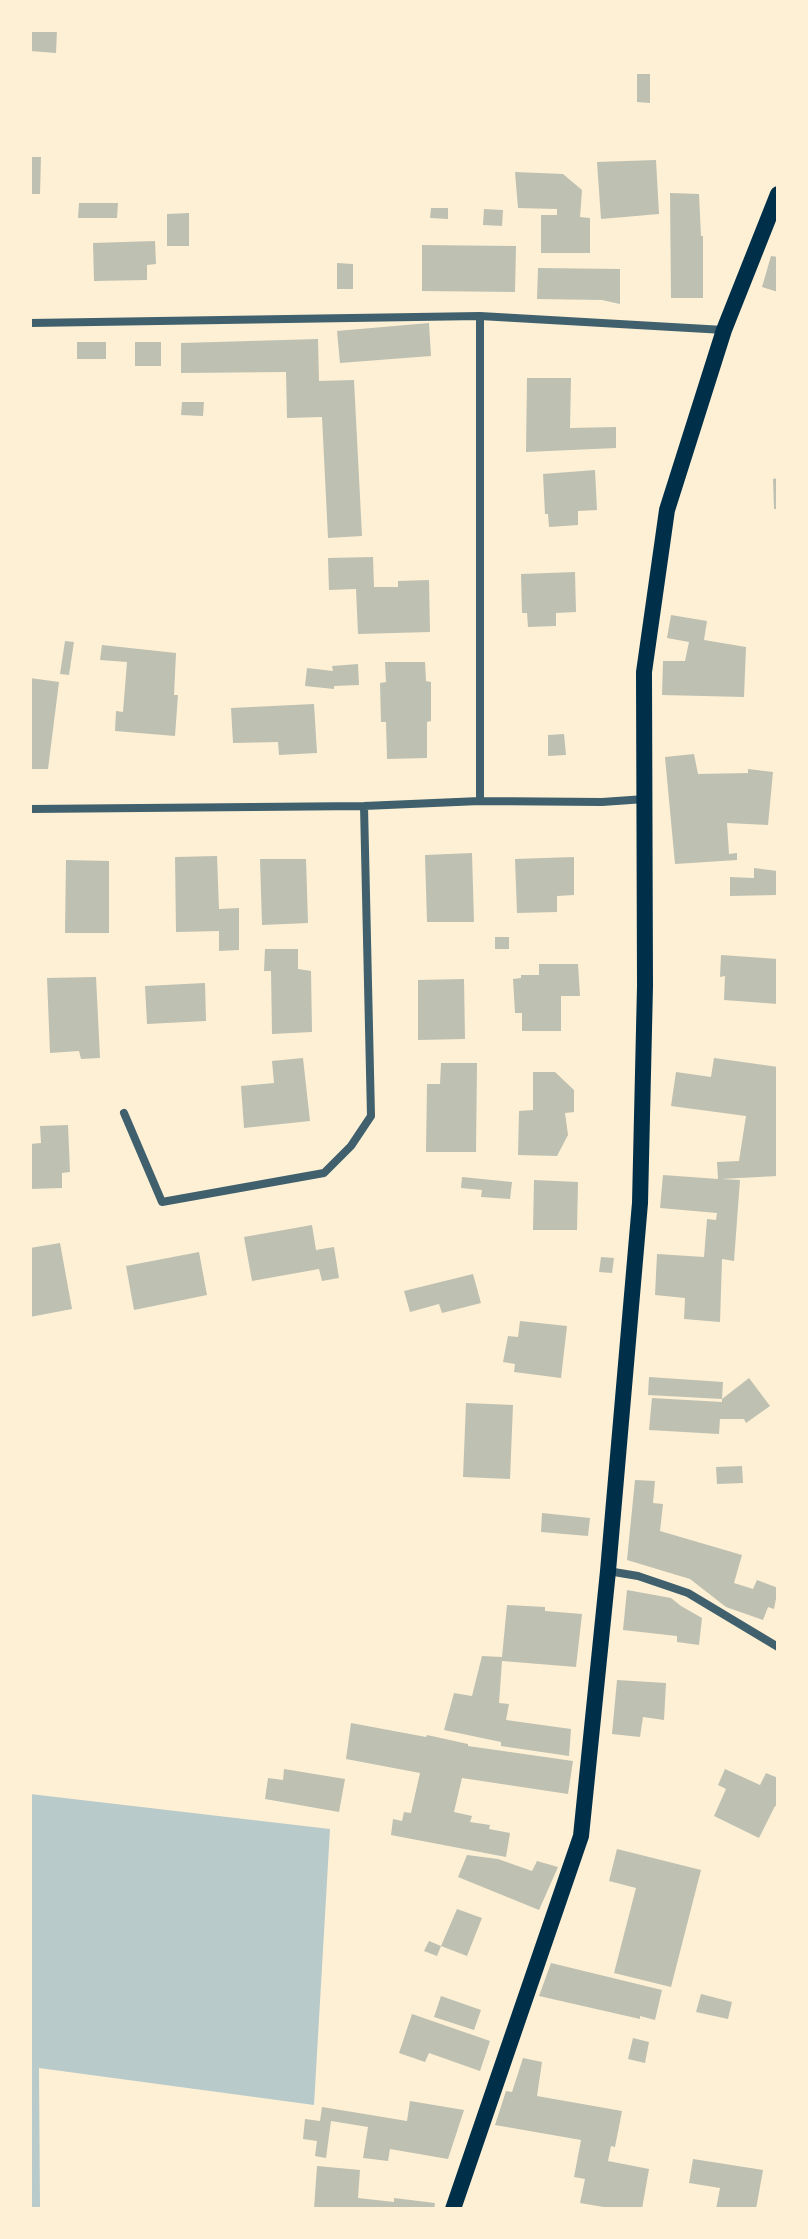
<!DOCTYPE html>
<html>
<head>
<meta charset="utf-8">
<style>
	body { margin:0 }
	#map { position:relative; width:808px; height:2239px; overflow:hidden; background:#fdf0d5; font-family:Quicksand,sans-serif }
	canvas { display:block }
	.frame { position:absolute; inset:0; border:32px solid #fdf0d5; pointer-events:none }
</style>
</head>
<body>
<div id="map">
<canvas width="808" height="2239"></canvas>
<div class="frame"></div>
</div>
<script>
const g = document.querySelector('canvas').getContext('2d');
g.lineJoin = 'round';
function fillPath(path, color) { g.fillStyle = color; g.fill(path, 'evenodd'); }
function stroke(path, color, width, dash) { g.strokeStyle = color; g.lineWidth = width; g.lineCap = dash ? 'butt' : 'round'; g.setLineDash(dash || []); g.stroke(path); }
fillPath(new Path2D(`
	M30,1794L330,1829L314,2105L39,2068L40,2209H30Z`), '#b9caca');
fillPath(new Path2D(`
	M30,30H57L56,53L30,51Z
	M637,74H650V103L637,102Z
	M30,157H41L40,194H30Z
	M656,160L659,214L601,219L597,162Z
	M515,172L563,174L582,190L580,217L590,218V253H541V215H557V209L518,208Z
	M670,193L699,194L701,236H703V298H671Z
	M79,203H118L117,218H78Z
	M431,208H448V219L430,218Z
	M484,209L503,210L502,226L483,225Z
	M189,213V246H167V214Z
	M155,241L156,264L147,265V280L94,281L93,243Z
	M422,245L516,246L515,292L422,291Z
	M771,256L778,257V292L762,287Z
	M337,263L353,264V289H337Z
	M538,268L620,269V304L602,300L537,299Z
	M429,323L431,356L340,363L337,331Z
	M318,339L319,381L354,380L362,536L328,538L322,417L287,418L286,372L181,373V343Z
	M77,342H106V359H77Z
	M135,342H161V366H135Z
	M527,378H571L570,428L616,427V448L526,452Z
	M182,402H204L203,416L181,415Z
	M595,470L597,510L578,511V525L549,527L548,514H545L543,474Z
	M778,478V509H774L773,479Z
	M373,557L374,587H398V581L429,580L430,632L358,634L356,589L329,590L328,558Z
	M575,572L576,612L556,613V626L528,627L527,613H522L521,574Z
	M671,615L707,621L704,640L746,647L744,697L662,695L663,661H685L689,642L667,638Z
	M65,641L74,642L69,675L60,674Z
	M102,645L176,653L174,695H178L175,736L115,731L116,711L123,712L127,662L100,660Z
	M385,662H425L426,681L431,682V721L427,722V758L387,759L386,722H381L380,683L386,682Z
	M358,664L359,685L334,686V689L305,686L307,668L333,671L332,666Z
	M30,678L59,682L48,769H30Z
	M314,704L317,753L279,755L278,742L233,743L231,708Z
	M564,734L566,755L548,756V735Z
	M694,754L698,774L748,773V769L773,772L768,825L727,823L729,854L737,853V860L675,864L665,757Z
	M472,853L474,922H427L425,855Z
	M217,856L219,909L239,908V950L219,951V931L176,932L175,857Z
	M574,857V895L557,896V912L517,913L515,859Z
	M260,859H306L308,923L262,925Z
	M66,860L109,861V933H65Z
	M754,868L777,871L776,895L730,896V877L754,878Z
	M495,937H509V949H495Z
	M265,949H298V969L311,971L312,1032L272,1034L271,971H264Z
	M721,955L778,959V1004L724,1000L725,976L720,977Z
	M539,964H578L580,996H561V1031H522V1013H515L513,979L521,978V975H539Z
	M96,977L100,1058L81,1059L79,1051L50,1053L47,978Z
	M464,979L465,1039L418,1040V980Z
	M205,983L206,1021L147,1024L145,986Z
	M303,1058L310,1121L244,1128L241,1086L274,1083L272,1061Z
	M714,1058L778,1067L777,1176L721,1179L740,1180L734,1261L722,1259L720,1322L684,1319L685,1298L655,1295L657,1254L704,1257L707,1219L716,1220L717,1213L660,1208L663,1175L718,1179L717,1162L739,1161L746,1116L671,1106L676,1072L711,1077Z
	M441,1063H477L476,1152H426L427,1084H440Z
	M533,1072H555L574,1090V1112L565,1113L568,1135L557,1156L518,1155L519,1111L533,1110Z
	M68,1125L70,1172L62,1173V1188L30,1189V1144L41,1143L40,1126Z
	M462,1177L512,1182L510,1199L481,1197L482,1190L461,1188Z
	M534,1180L578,1182L577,1230H533Z
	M312,1225L316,1250L334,1247L339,1278L322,1281L319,1269L252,1281L244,1237Z
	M60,1243L72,1309L30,1317V1248Z
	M199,1252L207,1295L134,1310L126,1266Z
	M601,1257L614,1258L612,1273L599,1272Z
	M473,1274L481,1303L442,1313L439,1304L410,1312L404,1291Z
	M520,1321L567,1326L561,1378L514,1372L515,1364L503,1362L508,1336L518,1337Z
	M649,1377L723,1382L722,1399L648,1395Z
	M749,1378L770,1406L746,1423L744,1419H720L719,1434L649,1430L652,1398L722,1402V1399Z
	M466,1403L513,1405L510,1479L463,1477Z
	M742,1466L743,1483L717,1484L716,1467Z
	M635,1480L655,1481L653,1503L663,1504L660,1531L742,1555L734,1583L753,1589L757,1580L778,1588L774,1609L768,1607L763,1620L726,1607L690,1579L627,1560Z
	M542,1513L590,1518L588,1536L541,1532Z
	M627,1590L671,1598L681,1606L702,1618L699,1645L677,1642V1636L623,1630Z
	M507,1605L545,1607V1611L582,1614L576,1667L502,1661L499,1703L509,1704L506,1720L571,1729L569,1756L501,1746V1742L444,1730L454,1693L472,1696L482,1656L502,1657Z
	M617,1680L666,1683L664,1720L643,1717L640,1737L612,1734Z
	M351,1723L426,1737L427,1735L468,1744V1746L573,1761L568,1794L462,1778L454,1812L472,1816L470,1822L490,1825L489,1829L510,1833L506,1857L391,1835L393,1819L402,1821L404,1812L411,1813L420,1773L346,1759Z
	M284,1769L345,1779L339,1812L265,1799L268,1778L283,1780Z
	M725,1769L760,1785L766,1773L778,1778V1807L775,1806L759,1838L714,1816L726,1789L718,1785Z
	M617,1849L701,1870L671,1987L614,1973L636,1888L609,1881Z
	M467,1855L498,1859L532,1871L537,1861L558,1867L539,1910L458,1877Z
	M457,1909L482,1918L467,1956L441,1946L437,1956L424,1951L429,1941L441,1946Z
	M551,1963L662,1990L655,2020L640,2016V2019L539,1996Z
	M701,1994L732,2002L728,2019L696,2012Z
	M441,1996L481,2010L474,2030L434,2017Z
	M412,2014L490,2041L480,2071L429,2053L425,2062L399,2053Z
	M633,2038L649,2042L645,2063L628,2059Z
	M523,2058L542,2062L537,2096L622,2111L615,2147L611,2146L608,2161L649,2169L642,2209H615L580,2203L585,2179L574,2177L581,2140L495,2125L506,2091L512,2092Z
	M410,2101L464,2110L448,2159L390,2149L388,2161L363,2158L368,2127L331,2121L326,2158L315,2156L317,2141L303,2139L305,2119L320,2121L322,2107L407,2121Z
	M693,2159L763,2170L756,2209H716L720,2188L689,2183Z
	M317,2166L360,2170L358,2198L394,2202V2198L435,2203L434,2209H314Z`), '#bec0b2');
stroke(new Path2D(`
	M480,316V801
	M30,323L480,316L724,330
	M30,809L364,806L480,801L602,802L645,799
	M124,1113L162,1202L324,1173L351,1146L371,1116L364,806
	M608,1571L638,1576L688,1593L778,1647`), '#3f606c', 8);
stroke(new Path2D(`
	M453,2209L581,1836L608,1571L640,1203L645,986L644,672L667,510L724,330L778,194`), '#003049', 16);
</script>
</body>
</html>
